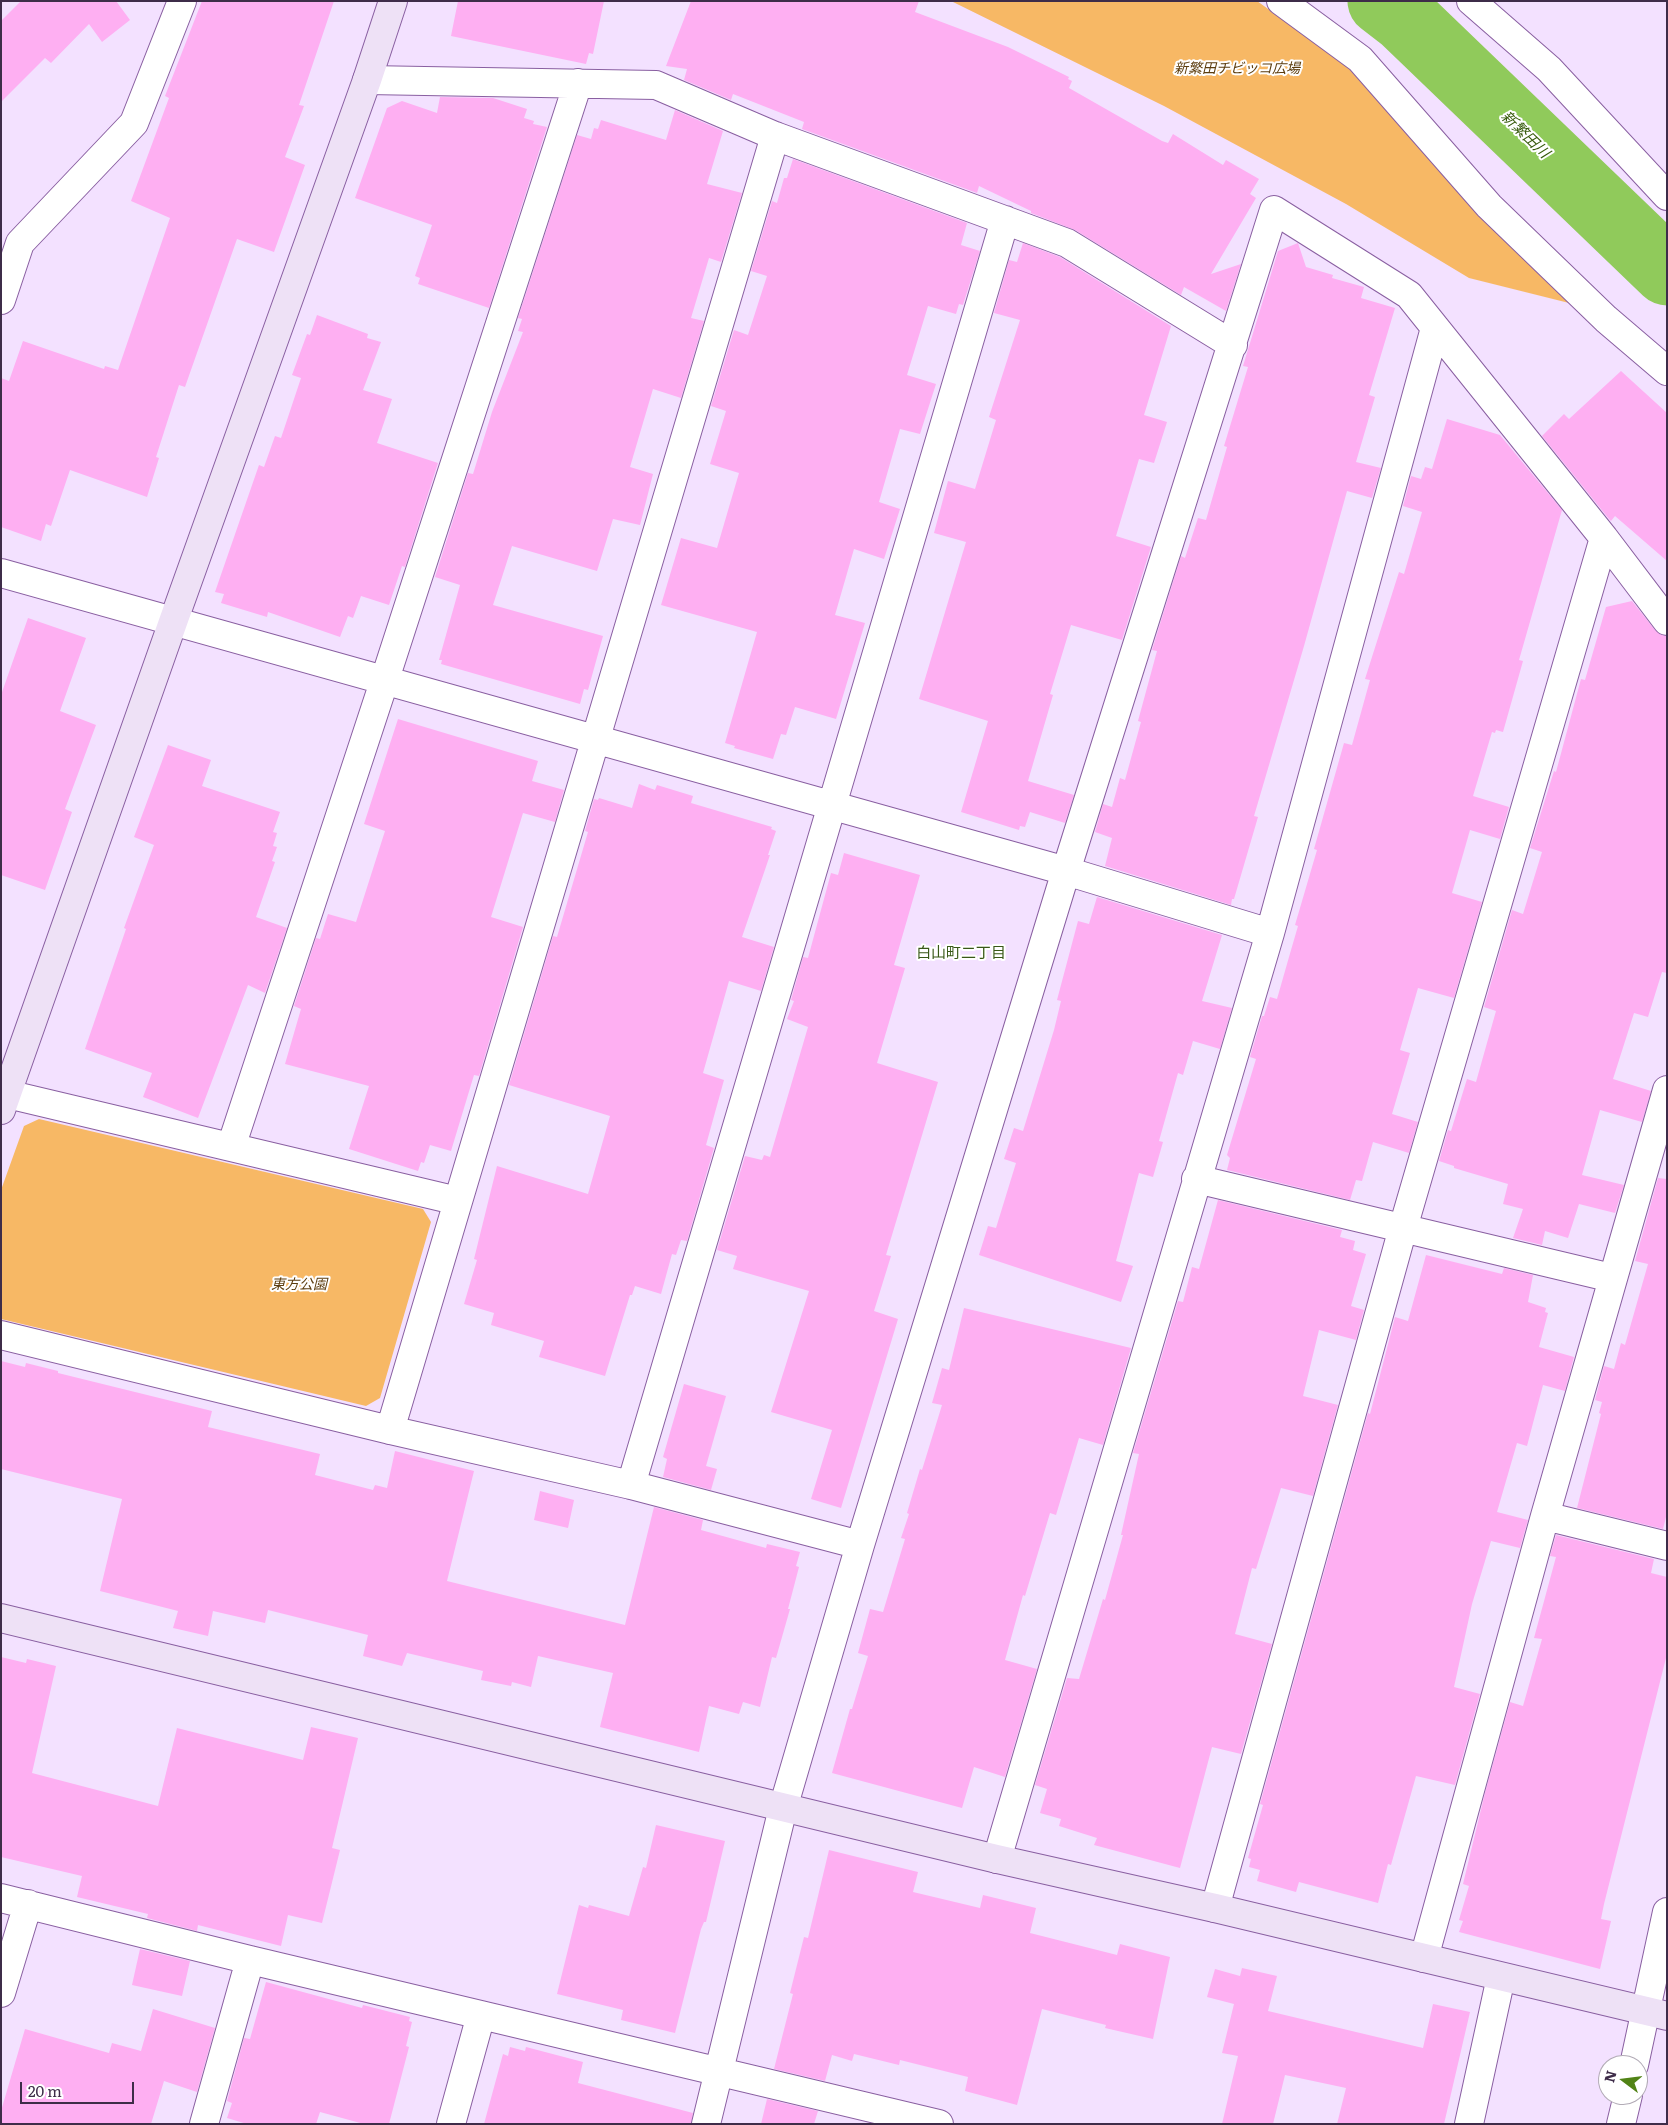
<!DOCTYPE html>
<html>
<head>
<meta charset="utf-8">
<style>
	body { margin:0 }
	#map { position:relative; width:1668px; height:2125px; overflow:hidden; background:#f3e1ff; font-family:Literata,serif }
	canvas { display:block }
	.frame { position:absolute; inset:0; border:2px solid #3e2c49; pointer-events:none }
	.north { position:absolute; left:1598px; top:2055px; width:50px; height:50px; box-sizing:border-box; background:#fff; border:1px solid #b2abb6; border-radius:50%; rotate:285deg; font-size:14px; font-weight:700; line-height:20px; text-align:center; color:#3e2c49 }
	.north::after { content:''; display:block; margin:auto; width:18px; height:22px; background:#518316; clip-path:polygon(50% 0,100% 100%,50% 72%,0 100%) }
	.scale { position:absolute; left:20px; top:2082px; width:114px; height:22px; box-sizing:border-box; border:2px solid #3e2c49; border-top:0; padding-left:6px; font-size:15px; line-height:18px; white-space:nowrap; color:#3e2c49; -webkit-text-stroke:4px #fff; paint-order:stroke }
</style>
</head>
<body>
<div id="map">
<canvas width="1668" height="2125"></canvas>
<div class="frame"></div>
<div class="north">N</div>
<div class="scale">20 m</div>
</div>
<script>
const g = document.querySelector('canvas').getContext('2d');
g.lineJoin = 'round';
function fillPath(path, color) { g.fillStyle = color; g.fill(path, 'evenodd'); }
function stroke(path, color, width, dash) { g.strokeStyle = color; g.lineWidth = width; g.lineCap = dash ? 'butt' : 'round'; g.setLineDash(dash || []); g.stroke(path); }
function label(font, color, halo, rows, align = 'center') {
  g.font = font + ' Literata,"Noto Sans JP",serif'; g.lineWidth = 4; g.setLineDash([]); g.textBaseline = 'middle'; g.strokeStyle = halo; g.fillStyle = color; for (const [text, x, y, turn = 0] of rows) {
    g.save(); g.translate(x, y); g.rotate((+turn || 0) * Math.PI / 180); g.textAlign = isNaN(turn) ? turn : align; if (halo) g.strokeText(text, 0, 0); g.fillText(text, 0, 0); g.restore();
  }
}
fillPath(new Path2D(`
	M951,1H1257L1349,67L1573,304L1469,278L1346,204L1164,106Z
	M39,1119L423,1209L431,1222L380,1398L366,1406L1,1319V1190L24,1126Z`), '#f7b865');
stroke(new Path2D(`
	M1382,1L1404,18L1667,271`), '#90ca5b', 69);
fillPath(new Path2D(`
	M21,1H116L130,20L102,42L89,24L51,63L45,58L1,102V21Z
	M202,1H334L299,105L304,106L285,157L305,165L274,252L237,239L185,387L179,385L156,457L159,458L147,497L70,470L51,526L46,524L41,541L1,527V378L9,381L23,341L104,369L105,366L118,370L170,218L131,201L169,98L165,96Z
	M458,1H604L593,54L589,53L586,64L451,36Z
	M691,1H919L915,12L1008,47L1069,77L1068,79L1072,81L1069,88L1162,141L1168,143L1173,134L1223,165L1226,160L1259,179L1250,194L1256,198L1211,274L1241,264L1226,311L1184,287L1181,295L1075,230L1031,213V211L979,186L977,193L802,129L804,122L733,94L731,100L684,80L687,69L666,66Z
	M440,97L493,98L527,109L524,118L534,121L533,124L547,127L489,308L418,284L420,278L415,276L432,225L355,198L387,108L402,101L437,113Z
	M675,110L723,131L707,184L742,193L721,262L709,258L691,318L704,321L681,398L653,389L630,467L653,474L640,525L613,519L597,571L512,546L493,605L603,636L588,690L584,689L580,704L441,664L442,660H439L460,585L435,577L468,473L473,474L492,412L523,332L518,331L522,319L518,318L577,135L591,139L594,128L598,129L601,120L666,140Z
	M793,159L967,223L961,245L980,251L963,305L959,304L956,314L928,306L907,375L936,384L920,434L900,429L879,502L900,509L884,559L854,549L835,615L865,623L836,719L795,707L786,735L781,734L773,759L734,748L735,746L725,743L757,632L661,605L681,538L717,548L739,473L710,464L726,411L711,406L734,330L748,335L767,276L751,271L772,201L777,203L784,178H787Z
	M1023,243L1060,257L1171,326L1144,415L1167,422L1154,463L1139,459L1116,536L1151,547L1122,640L1071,625L1050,694L1053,695L1028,781L1074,795L1065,823L1030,812L1025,827L1020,826L1019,830L961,812L988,721L919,699L966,542L934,533L948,481L975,489L996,420L989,417L1020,320L994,313L1009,260L1017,262Z
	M1298,243L1306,267L1333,275L1332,278L1364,287L1361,298L1395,308L1369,395L1375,397L1356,462L1381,468L1372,498L1347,491L1304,646L1254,816L1258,817L1234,899H1232L1231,905L1105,866L1112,838L1095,832L1103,804L1112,807L1120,778L1125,780L1141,722L1138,721L1157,651L1152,650L1181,556L1185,558L1198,518L1206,520L1227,447L1224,446L1248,367L1243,366L1278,251Z
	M317,315L368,334L367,338L381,342L363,390L392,399L377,443L438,463L405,567L402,566L389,605L361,596L353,618L348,616L340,637L268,612L267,617L221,603L224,594L215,592L259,465L264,467L275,436L281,438L301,378L292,375L307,334L310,335Z
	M1621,371L1667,413V561L1615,516L1611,521L1609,519L1542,436L1564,414L1569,419Z
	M1447,419L1500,435L1562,510L1519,660L1523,661L1503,732L1496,730L1495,733L1492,732L1473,796L1509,807L1500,839L1470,830L1452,893L1482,902L1454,998L1418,988L1400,1050L1410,1053L1392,1114L1418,1122L1409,1153L1373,1142L1362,1181L1356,1180L1350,1200L1227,1170L1230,1158L1227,1155L1256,1059L1250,1057L1262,1016H1264L1270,997L1277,999L1289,957L1298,926L1295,925L1317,850L1314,849L1344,743L1352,745L1370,680L1365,679L1399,572L1404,574L1422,512L1403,506L1411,476L1421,479L1425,467L1432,469Z
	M1632,601L1655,630L1661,635L1667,636V973L1662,972L1648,1017L1634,1013L1613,1079L1651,1091L1642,1122L1600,1110L1582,1175L1624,1185L1615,1213L1579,1204L1568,1238L1545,1231L1542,1245L1513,1238L1523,1209L1503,1204L1508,1184L1454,1168V1166L1439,1161L1448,1130L1451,1131L1467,1079L1476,1082L1496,1011L1484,1007L1512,910L1523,914L1542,852L1530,848L1554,771L1556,772L1581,679L1585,680L1606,607Z
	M28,618L86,638L60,711L96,725L65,809L72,812L45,890L1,875V695Z
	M398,719L538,761L532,781L564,790L555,822L523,813L491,917L523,927L479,1076L474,1075L451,1151L430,1145L424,1163L421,1162L418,1171L349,1149L369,1086L285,1064L301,1009L294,1006L316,938L320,939L328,914L356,922L385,831L364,824Z
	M168,745L211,760L202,786L280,812L273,832L277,833L273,846L277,847L272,861L275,862L256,917L287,928L265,993L248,985L198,1118L143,1097L152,1073L85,1049L126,929L124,928L154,845L134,837Z
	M639,784L655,790L657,785L693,796L691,803L772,827L771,829L776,831L768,855H770L742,937L774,947L761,991L729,981L703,1073L724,1080L706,1145L714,1148L687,1241L681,1240L676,1255L672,1254L661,1294L635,1286L632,1295H630L605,1376L539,1357L544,1341L491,1325L494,1313L464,1304L477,1260L474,1259L497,1166L588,1194L610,1116L509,1085L553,936L557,937L588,832L585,831L594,799L598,800L599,798L632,808Z
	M844,853L920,875L894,965L905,968L877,1063L938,1082L886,1255L891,1256L874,1311L898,1319L841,1508L811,1499L832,1430L771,1412L809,1291L733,1269L737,1256L717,1250L745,1156L762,1160L764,1155L770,1157L808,1027L787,1019L794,1001L791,1000L803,957L808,958L831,873L838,875Z
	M1097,897L1222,935L1202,1001L1232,1008L1220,1049L1193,1041L1183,1075L1178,1073L1159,1141L1163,1142L1153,1177L1139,1173L1116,1261L1133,1266L1121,1302L979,1255L988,1226L996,1228L1016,1163L1004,1159L1014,1128L1023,1131L1054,1030L1061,1001L1057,1000L1078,921L1089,924Z
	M1658,1178L1667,1179V1513L1663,1529L1577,1508L1601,1414L1599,1413L1602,1402L1595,1400L1604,1366L1614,1369L1621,1343L1625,1345L1648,1264L1635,1261Z
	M1218,1200L1342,1230L1340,1237L1355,1241L1353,1250L1366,1254L1351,1306L1364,1310L1356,1340L1319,1330L1303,1396L1338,1405L1313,1496L1281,1488L1256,1569L1252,1568L1235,1634L1272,1644L1241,1754L1212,1747L1180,1868L1094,1845L1097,1838L1059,1826L1061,1819L1040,1813L1047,1789L1035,1785L1067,1678L1079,1679L1103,1599L1105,1600L1123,1535H1121L1139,1454L1133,1453L1178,1301L1183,1302L1192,1267L1199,1269Z
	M1426,1255L1502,1274L1504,1268L1533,1275L1528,1302L1546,1308L1545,1312L1548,1313L1539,1347L1574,1357L1565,1391L1543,1385L1527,1446L1517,1443L1497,1512L1528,1520L1520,1548L1491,1541L1472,1604L1454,1687L1480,1694L1455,1785L1416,1776L1391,1865L1388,1864L1378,1903L1299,1882L1296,1892L1257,1881L1260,1870L1249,1867L1251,1859L1248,1858L1263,1805L1260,1804L1368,1413L1370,1414L1395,1317L1408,1321Z
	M964,1308L1131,1348L1103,1445L1079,1438L1056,1515L1050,1513L1025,1596L1023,1595L1005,1660L1037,1669L1005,1777L974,1767L962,1808L832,1773L850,1709H852L868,1656L858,1653L870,1609L883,1612L905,1539L901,1538L909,1514L907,1513L920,1469L922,1470L942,1405L932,1403L942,1368L949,1370Z
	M1,1361L25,1367L26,1363L58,1371V1373L212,1411L208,1427L320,1454L315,1475L373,1490L375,1485L387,1488L395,1451L474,1471L447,1581L625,1625L654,1507L703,1520L701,1530L766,1548L767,1544L800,1552L796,1566L799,1567L788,1609H790L776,1658L772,1657L760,1707L743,1702L739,1714L709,1706L699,1752L600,1727L613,1673L538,1656L531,1687L512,1682L511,1686L481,1680L483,1671L407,1653L402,1666L363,1656L368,1635L268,1610L265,1623L213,1611L208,1636L173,1628L178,1611L100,1591L122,1499L1,1469Z
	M684,1384L726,1396L706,1466L717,1469L711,1490L663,1477L667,1459L663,1457Z
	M540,1491L574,1500L568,1528L534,1520Z
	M1556,1535L1654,1559L1651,1573L1667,1577V1654L1604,1904L1601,1919L1611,1921L1600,1969L1459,1932L1463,1921L1459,1920L1469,1886L1463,1884L1485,1793L1510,1702L1523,1706L1542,1639L1534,1638L1556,1557L1550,1556Z
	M1,1657L26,1663L27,1659L56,1666L32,1773L158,1806L177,1728L303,1760L311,1727L358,1738L332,1848L340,1850L322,1923L288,1915L281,1946L198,1925L197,1931L147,1918L148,1914L77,1897L82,1876L1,1857Z
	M656,1825L725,1841L706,1922H704L701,1929L675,2033L621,2020L623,2010L557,1994L579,1905L588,1908L589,1905L629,1916L643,1867L646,1868Z
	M829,1850L918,1872L913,1892L980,1908L983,1895L1036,1908L1030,1933L1117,1955L1120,1944L1170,1957L1153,2039L1105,2028L1106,2025L1042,2009L1017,2105L965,2091L968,2077L900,2060L899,2065L854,2054L852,2061L832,2055L825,2081L774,2069L793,1994L790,1993L804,1937L808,1938Z
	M140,1949L190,1961L182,1996L132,1985Z
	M1242,1968L1277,1976L1268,2011L1423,2048L1433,2004L1470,2012L1444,2124H1337L1346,2088L1285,2075L1273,2124H1222L1238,2056L1222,2053L1234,2004L1207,1997L1215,1969L1240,1976Z
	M266,1982L362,2008L363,2005L410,2017L409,2021L412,2022L406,2046L409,2047L389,2124H364L320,2112L316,2124H247L227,2118L232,2103L227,2101L244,2038L250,2039Z
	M153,2009L215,2028L197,2092L164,2081L151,2124H1V2111L25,2029L109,2053L112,2043L141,2051Z
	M510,2047L525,2051L526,2047L583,2062L578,2083L693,2113L691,2124H484L503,2054L508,2056Z
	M767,2099L818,2111L814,2124H761Z`), '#feaff2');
const street = new Path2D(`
	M1281,1L1360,59L1489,206L1606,319L1667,371
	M1471,1L1549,69L1667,196
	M367,80L656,85L775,136L1067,243L1233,345
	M1,300L20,243L134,123L182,1
	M1,573L1066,871L1270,933
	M7,1094L458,1201
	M231,1147L385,679L578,83
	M1196,1179L1612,1278
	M1,1335L390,1430L631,1485L860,1545
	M390,1430L775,136
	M631,1485L1005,220
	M1545,1516L1667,1546
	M997,1859L1270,933L1435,328
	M1,1898L250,1960L939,2124
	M1215,1908L1403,1228L1604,538
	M1424,1958L1545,1516L1667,1090
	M1,1993L28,1904
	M1634,2065L1667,1912
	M204,2124L250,1960
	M451,2124L481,2015
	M706,2124L783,1808L860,1545L1066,871L1274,210L1409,295L1604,538L1667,621
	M1469,2124L1501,1977
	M1621,2124L1628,2095`);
const secondary = new Path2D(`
	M1,1110L173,622L367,80L393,1
	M1,1618L997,1859L1215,1908L1667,2016`);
stroke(street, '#895fa1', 30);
stroke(secondary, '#895fa1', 30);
stroke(street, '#fff', 28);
stroke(secondary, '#eee1f6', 28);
label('italic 14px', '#5c3d0e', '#fff', [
	["新繁田チビッコ広場",1237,69],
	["東方公園",299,1285]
]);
label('italic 15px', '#365a0b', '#fff', [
	["新繁田川",1525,135,44]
]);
label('15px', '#385817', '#fff', [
	["白山町二丁目",961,954]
]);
</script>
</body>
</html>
